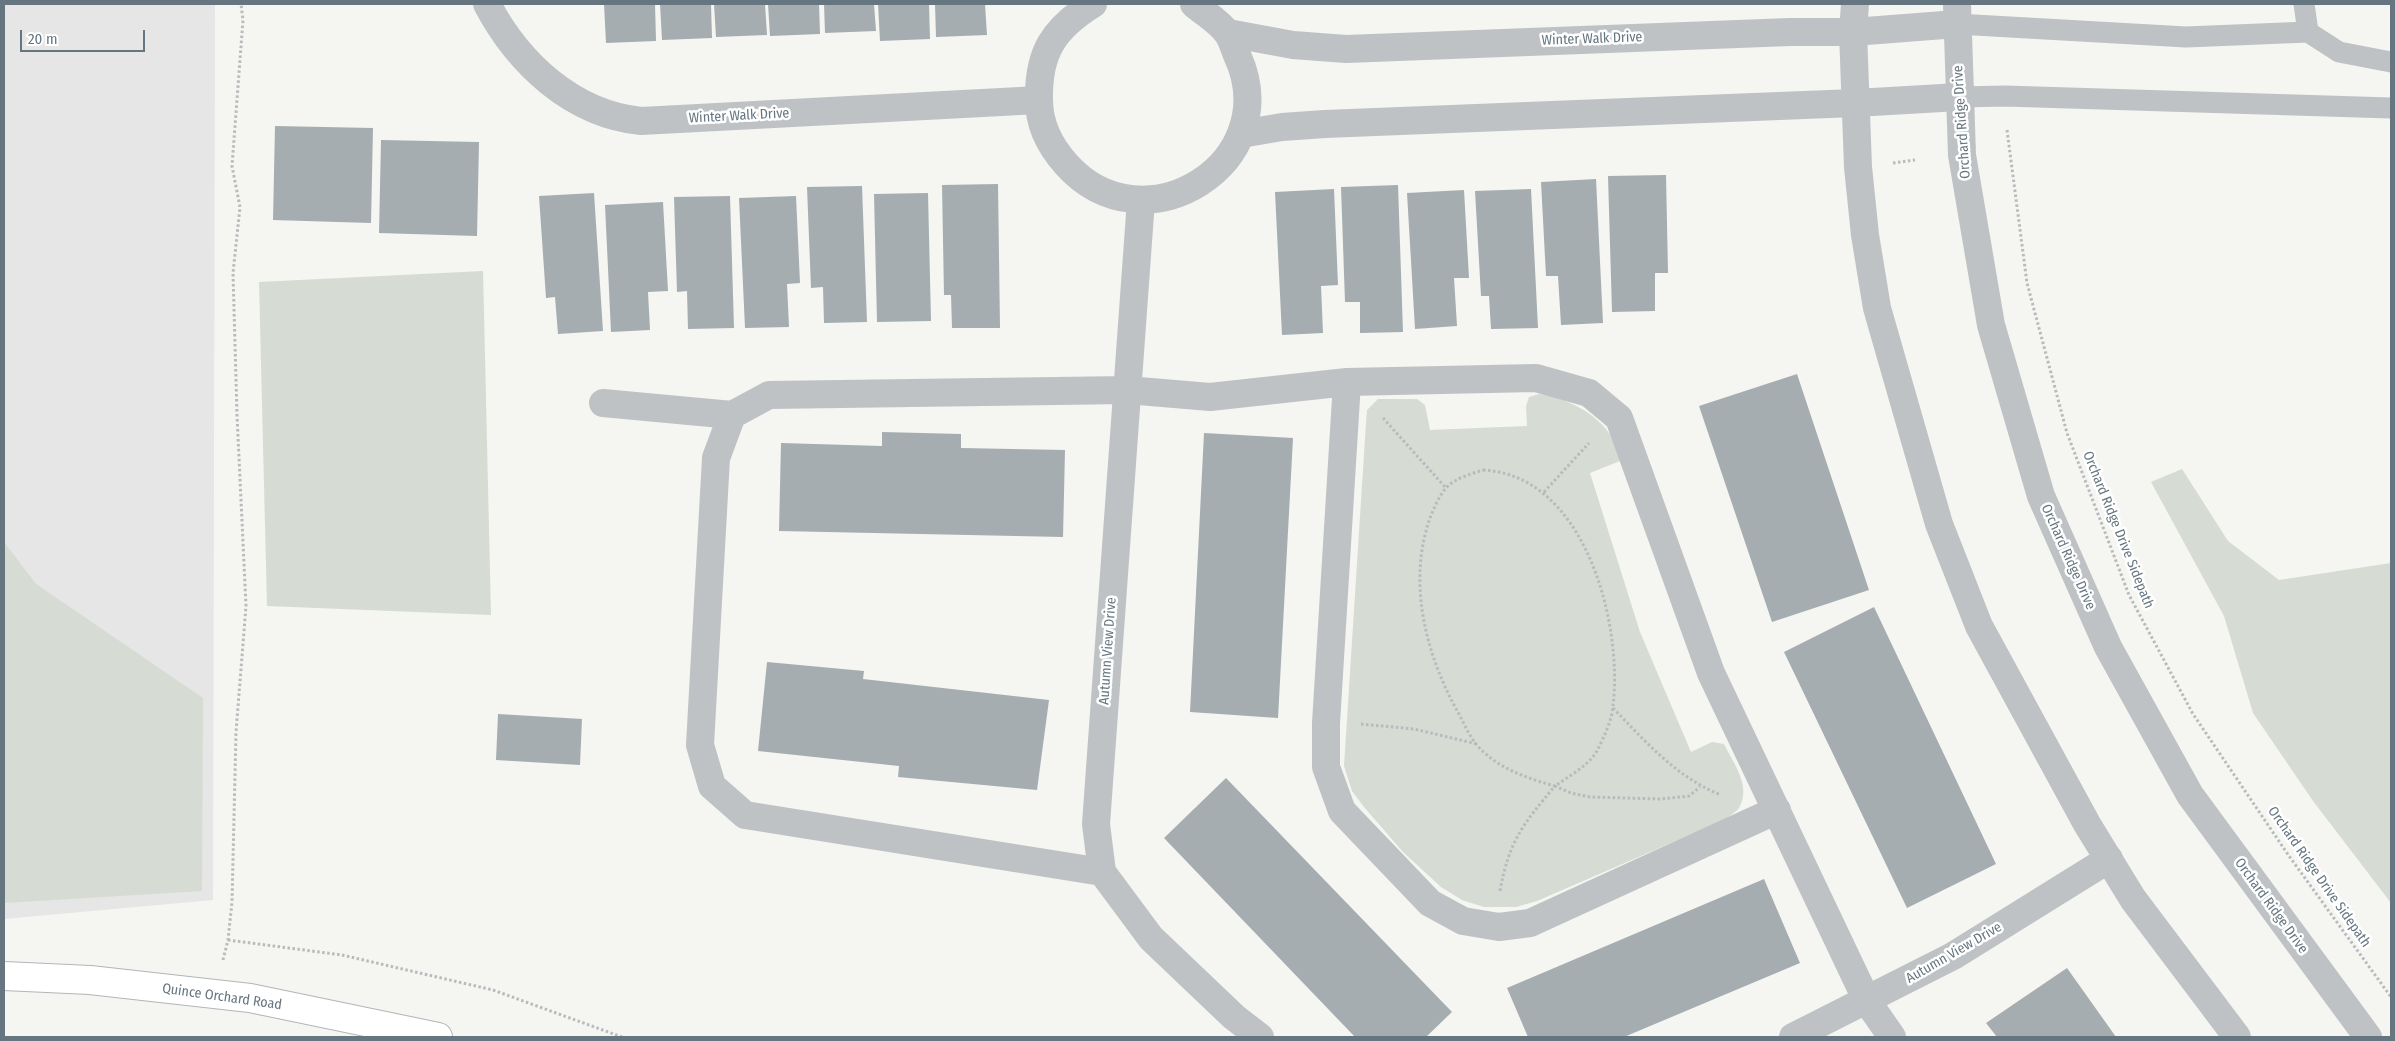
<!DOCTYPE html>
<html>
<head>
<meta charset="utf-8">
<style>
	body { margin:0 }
	#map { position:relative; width:2395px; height:1041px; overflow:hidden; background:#f5f5f1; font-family:"Fira Sans Condensed",sans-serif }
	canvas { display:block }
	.frame { position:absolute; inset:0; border:5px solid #667680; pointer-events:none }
	.scale { position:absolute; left:20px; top:30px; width:125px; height:22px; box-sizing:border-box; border:2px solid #667680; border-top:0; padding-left:6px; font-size:15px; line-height:18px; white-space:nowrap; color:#667680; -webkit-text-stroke:4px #fff; paint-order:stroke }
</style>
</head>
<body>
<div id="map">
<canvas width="2395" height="1041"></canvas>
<div class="frame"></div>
<div class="scale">20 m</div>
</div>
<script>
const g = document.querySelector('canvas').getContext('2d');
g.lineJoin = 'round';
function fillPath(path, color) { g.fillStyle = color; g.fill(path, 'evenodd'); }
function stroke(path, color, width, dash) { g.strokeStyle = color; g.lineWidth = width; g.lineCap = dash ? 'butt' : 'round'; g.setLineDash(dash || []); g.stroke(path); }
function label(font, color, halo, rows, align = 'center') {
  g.font = font + ' "Fira Sans Condensed",sans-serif'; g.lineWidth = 5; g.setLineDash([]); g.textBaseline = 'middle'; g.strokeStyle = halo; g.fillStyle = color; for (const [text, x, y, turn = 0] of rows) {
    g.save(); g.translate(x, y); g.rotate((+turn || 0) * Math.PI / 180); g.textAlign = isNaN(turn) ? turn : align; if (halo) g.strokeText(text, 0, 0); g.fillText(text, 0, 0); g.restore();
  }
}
fillPath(new Path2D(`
	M4,4H215L213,900L4,919Z`), '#e5e6e5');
fillPath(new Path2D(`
	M483,271L491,615L267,606L259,282Z
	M1539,394C1565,397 1599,414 1612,438C1615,445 1617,454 1620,461L1590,473L1640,632L1691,752L1712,742L1724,744C1733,763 1752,786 1739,808C1736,812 1728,817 1724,820L1537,901L1516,907H1484L1462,900L1441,887L1403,852L1364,807L1352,791L1344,766L1366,423L1367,410L1378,399H1417L1425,405L1430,430L1527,426L1526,406L1529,397Z
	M2182,469L2228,541L2279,580L2391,563V903L2313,801L2253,713L2224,616L2151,482Z
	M4,542L36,584L203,698L202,891L4,903Z`), '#d6dbd3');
fillPath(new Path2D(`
	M604,4H655L656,41L606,43Z
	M660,4H711L712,38L662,40Z
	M714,4H765L767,35L716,37Z
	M768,4H819L820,34L770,36Z
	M824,4H874L876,31L825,33Z
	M878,4H929L930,39L880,41Z
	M935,4H985L987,35L936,37Z
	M275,126L373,128L371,223L273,220Z
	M381,140L479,142L477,236L379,233Z
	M1666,175L1668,273H1655V311L1612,312L1608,176Z
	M1596,179L1603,323L1561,325L1558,276H1546L1541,182Z
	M998,184L1000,328H952L951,295H944L942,185Z
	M1398,185L1403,332L1360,333V302H1345L1341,187Z
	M862,186L867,322L824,323L823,287L811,288L807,187Z
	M1334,189L1338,285L1321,286L1323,333L1282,335L1275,192Z
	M1531,189L1538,328L1491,329L1489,296H1481L1475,191Z
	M1464,190L1469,278H1454L1457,326L1415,329L1407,193Z
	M594,193L603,331L558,334L555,297L546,298L539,196Z
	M928,193L931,321L877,322L874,194Z
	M730,196L734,328L688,329L687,291L677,292L674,197Z
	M796,196L800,283L787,284L789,327L745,328L739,198Z
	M663,202L668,291L648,292L650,330L611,332L605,205Z
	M1797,374L1869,590L1772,622L1699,406Z
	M882,432L961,434V448L1065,450L1063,537L779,531L781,443L882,446Z
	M1204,433L1293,438L1278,718L1190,712Z
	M1874,607L1996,864L1907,908L1784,652Z
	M767,662L864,671L863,679L1049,700L1037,790L898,777L899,766L758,751Z
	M498,714L582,719L580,765L496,760Z
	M1226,778L1452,1012L1426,1037H1355L1164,838Z
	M1764,879L1800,963L1624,1037H1528L1507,988Z
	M2067,968L2116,1037H1997L1986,1023Z`), '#a5adb1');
const primary = new Path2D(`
	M4,976L90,980L250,998L438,1037`);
stroke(primary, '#b2b6b9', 30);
stroke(new Path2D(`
	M2007,130L2027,283L2067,433L2129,595L2193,714L2289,856L2391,997
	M1893,163L1915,160
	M1383,418L1446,488
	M1483,470C1585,475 1623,623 1613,706C1612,720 1604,737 1598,749C1590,765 1569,776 1555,786C1526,778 1496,768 1476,744C1469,735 1464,724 1459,714C1426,656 1407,583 1430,518C1434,508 1439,496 1446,488C1455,478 1471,474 1483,470Z
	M1544,492L1589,443
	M1613,708C1646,742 1676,777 1721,795
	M1361,724L1414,729L1477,744
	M1500,891C1509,841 1523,824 1555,786L1571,793L1590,797L1660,799L1689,796L1700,787
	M228,940L342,955L493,990L622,1037
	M223,960L228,940L232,902L236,732L246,606L237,415L233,273L240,207L232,166L243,20L241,4`), '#b8bbbd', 3, [2.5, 2.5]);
stroke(new Path2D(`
	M2304,4L2308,32L2339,52L2391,62
	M1957,24L2186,37L2308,32
	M1959,97L2005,96L2391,108`), '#bec2c5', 21);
stroke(new Path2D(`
	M487,4C518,63 572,114 641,121L1039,100
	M1093,4C1053,29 1038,53 1039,100C1039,125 1050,146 1066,164C1144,252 1287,162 1237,55C1234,48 1232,40 1228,34C1220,22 1204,13 1194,4
	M1228,33L1293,45L1346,49L1790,32H1853L1957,24
	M1241,134L1282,127L1325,124L1855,103L1959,97
	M1141,200L1096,824L1102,872L1151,938L1234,1017L1260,1037
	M1347,382L1326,723V767L1342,811L1430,903L1463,921L1499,927L1530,923L1777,810
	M603,403L732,415
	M1102,872L745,815L712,786L700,745L716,458L732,415L769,395L1127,390L1210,397L1347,382L1536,378L1589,393L1619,418L1711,673L1867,1001L1892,1037
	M1793,1037L1953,956L2109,859`), '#bec2c5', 28);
stroke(new Path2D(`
	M1855,4L1853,32L1858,167L1865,235L1877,308L1939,524L1979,626L2087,824L2133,899L2237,1037
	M1957,4L1962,155L1991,325L2041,496L2108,647L2190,795L2368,1037`), '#bec2c5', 28);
stroke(primary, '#fff', 28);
label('14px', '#667680', '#fff', [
	["Winter Walk Drive",1592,39,-2],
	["Winter Walk Drive",739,116,-3],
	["Orchard Ridge Drive",1962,122,-94],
	["Orchard Ridge Drive Sidepath",2118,530,68],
	["Orchard Ridge Drive",2068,557,66],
	["Autumn View Drive",1108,651,-86],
	["Orchard Ridge Drive Sidepath",2319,877,55],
	["Orchard Ridge Drive",2271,906,54],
	["Autumn View Drive",1954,953,-30],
	["Quince Orchard Road",222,997,8]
]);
</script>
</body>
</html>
